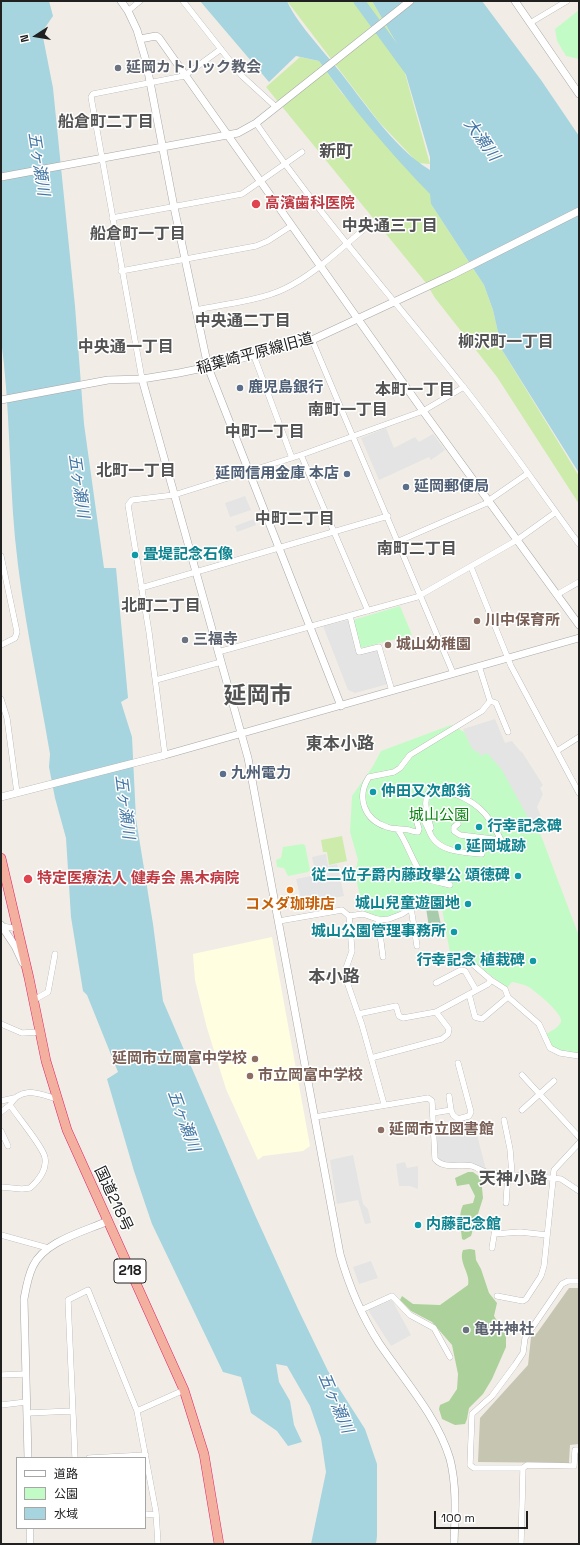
<!DOCTYPE html>
<html>
<head>
<meta charset="utf-8">
<style>
	body { margin:0 }
	#map { position:relative; width:580px; height:1545px; overflow:hidden; background:#f1ede6; font-family:"Space Grotesk","Noto Sans JP",sans-serif }
	canvas { display:block }
	.frame { position:absolute; inset:0; border:2px solid #202020; pointer-events:none }
	.legend { position:absolute; left:16px; top:1457px; width:130px; height:72px; box-sizing:border-box; background:#fff; border:1px solid #a6a6a6; margin:0; padding:5px 7px; list-style:none; font-size:12px; color:#202020 }
	.legend li { display:flex; align-items:center; gap:8px; height:20px }
	.legend b { width:20px; border:1px solid #a6a6a6 }
	.north { position:absolute; left:16px; top:16px; width:40px; height:40px; -webkit-text-stroke:3px #fff; paint-order:stroke; rotate:258deg; font-size:11px; font-weight:700; line-height:16px; text-align:center; color:#202020 }
	.north::after { content:''; display:block; margin:auto; width:14px; height:18px; background:#202020; clip-path:polygon(50% 0,100% 100%,50% 72%,0 100%) }
	.scale { position:absolute; left:434px; top:1511px; width:94px; height:18px; box-sizing:border-box; border:2px solid #202020; border-top:0; padding-left:5px; font-size:12px; line-height:14px; white-space:nowrap; color:#202020; -webkit-text-stroke:3px #fff; paint-order:stroke }
</style>
</head>
<body>
<div id="map">
<canvas width="580" height="1545"></canvas>
<div class="frame"></div>
<ul class="legend">
<li><b style="height:5px;background:#fff"></b>道路</li>
<li><b style="height:11px;background:#c3fbc6"></b>公園</li>
<li><b style="height:11px;background:#a6d4df"></b>水域</li>
</ul>
<div class="north">N</div>
<div class="scale">100 m</div>
</div>
<script>
const g = document.querySelector('canvas').getContext('2d');
g.lineJoin = 'round';
function fillPath(path, color) { g.fillStyle = color; g.fill(path, 'evenodd'); }
function stroke(path, color, width, dash) { g.strokeStyle = color; g.lineWidth = width; g.lineCap = dash ? 'butt' : 'round'; g.setLineDash(dash || []); g.stroke(path); }
function label(font, color, halo, rows, align = 'center') {
  g.font = font + ' "Space Grotesk","Noto Sans JP",sans-serif'; g.lineWidth = 3; g.setLineDash([]); g.textBaseline = 'middle'; g.strokeStyle = halo; g.fillStyle = color; for (const [text, x, y, turn = 0] of rows) {
    g.save(); g.translate(x, y); g.rotate((+turn || 0) * Math.PI / 180); g.textAlign = isNaN(turn) ? turn : align; if (halo) g.strokeText(text, 0, 0); g.fillText(text, 0, 0); g.restore();
  }
}
fillPath(new Path2D(`
	M272,937L310,1146L303,1151L263,1156L258,1160L226,1089L207,1028L195,980L193,954Z`), '#fffee1');
fillPath(new Path2D(`
	M569,1288H579V1444L570,1445L569,1463L478,1462L480,1418L528,1365L531,1337L537,1333Z`), '#c6c5b1');
fillPath(new Path2D(`
	M287,1H372L397,44L430,164L418,163L379,122Z
	M300,57L319,61L341,92L431,194V204L484,285L493,310L502,350L579,476V504L497,377L435,298L426,283L266,87Z
	M342,836L347,861L329,865L327,852H323L321,840Z`), '#cdecab');
fillPath(new Path2D(`
	M468,1172H473L481,1178L483,1198L471,1236L464,1240L462,1239C461,1229 458,1214 463,1205L473,1203L475,1196L469,1184L457,1186L455,1178Z
	M470,1249L475,1250L476,1260L481,1269L489,1293L497,1303L494,1316L506,1335V1347L492,1379L483,1394L469,1408L467,1419L465,1424L455,1425L442,1419L439,1409L440,1405L449,1401L457,1389L458,1374L452,1345L432,1322L411,1311L400,1300L402,1296L413,1304L440,1305L468,1285C471,1274 458,1262 463,1250Z`), '#acd19a');
fillPath(new Path2D(`
	M437,906L441,925L429,927L426,908Z`), '#a7cbab');
fillPath(new Path2D(`
	M579,10V59L566,56L557,41L555,29Z
	M400,606L412,635L361,648L353,620Z
	M451,725L478,739L505,766L523,798L542,838L579,936V1054C560,1052 553,1054 546,1034C551,1031 558,1028 561,1022C564,1014 534,990 527,986C522,984 518,983 512,982L507,988L466,956L465,950L450,953L440,898L410,904L394,916L383,918L363,911L355,873L358,860L350,832L352,796L373,766L381,751Z
	M302,844L305,845L310,870L308,872L288,876L284,868L277,867L276,860L281,858L283,847Z`), '#c3fbc6');
fillPath(new Path2D(`
	M386,428L394,448L415,437L419,442L433,434L445,450L431,460L429,457L379,480L361,438Z
	M245,496L251,510L230,517L225,503Z
	M254,519L256,525L237,532L235,526Z
	M349,620L358,653L377,649L388,684L355,693L348,690L323,626Z
	M495,719L505,743L512,741L520,751L522,752L543,785L540,788L543,794L537,807L542,819L531,823L502,770L487,753L481,756L478,752L472,749L463,729Z
	M326,854L328,866L337,864L344,896L302,904L296,879L316,875L312,857Z
	M473,1120L487,1173L471,1166L438,1163L434,1135L457,1129V1124Z
	M353,1155L363,1204L368,1209L371,1223L365,1224L358,1200L337,1204L330,1160Z
	M405,1162L407,1168L418,1166V1189L410,1186H399L396,1164Z
	M371,1261L378,1278L359,1284L353,1267Z
	M392,1300L411,1335L391,1346L368,1310Z`), '#e4e4e4');
fillPath(new Path2D(`
	M1,1H49L53,16L42,32L53,88L75,306L84,424L104,568H116L128,698L121,702L132,737L136,819L153,924L163,1001L255,1215L298,1309L328,1371L365,1429L377,1464V1536L376,1544H311L326,1472L321,1438L310,1406L287,1366L276,1364L279,1382L290,1401L294,1425L302,1442L288,1446L277,1431L251,1413L241,1377L223,1372L152,1224L134,1171L107,1079L118,1072L87,995L83,991L71,917L66,838L55,798L49,767L50,754C38,682 22,611 15,538C9,472 10,405 1,339Z
	M200,1H287C296,22 321,48 336,67C363,100 393,148 430,170V157L397,44L372,1H482L541,80L579,136V473L502,350L493,310L484,285L431,204L430,194C390,153 352,108 319,61L296,56L269,82Z`), '#a6d4df');
stroke(new Path2D(`
	M359,1L411,72`), '#a6d4df', 11);
const minor = new Path2D(`
	M183,1L242,76L276,107
	M128,11L140,1
	M530,23L567,1
	M256,123C319,215 393,298 462,385C503,436 540,491 579,544
	M112,218L242,194L302,152
	M121,271L256,246L268,241L291,226
	M195,310C221,305 262,300 284,289C314,275 342,247 368,226
	M312,340L453,673
	M254,356L292,458
	M142,379L91,97L93,94L184,76L221,49
	M301,455L368,611
	M488,501L527,474
	M399,541L489,502
	M1,556L17,632L15,638L1,645
	M471,567L511,666L579,793
	M141,588L388,516
	M558,594L579,582
	M350,616L359,652L379,647L392,691
	M218,652L417,597L517,540L556,512
	M479,666L490,701L482,711L410,755L400,768L394,772L369,777C356,797 364,820 387,827C394,830 402,828 409,830C412,831 414,832 418,832L419,829L415,816L420,815C426,821 428,830 432,837C442,853 466,852 482,854
	M156,680L221,662
	M1,699L7,718L17,793
	M490,701L496,703L508,732
	M557,751L579,737
	M165,755L149,632L128,505L132,500L174,495L301,455L423,411L464,387
	M458,824L454,827V831L460,835L501,840
	M431,828C428,816 421,799 431,789C440,788 446,790 455,794C483,805 491,819 504,846
	M397,829C407,840 416,873 426,878C433,882 443,883 450,885
	M411,908L417,946
	M349,916L363,914L380,920L389,919L402,914L411,908L438,902
	M378,919L383,957
	M279,921L342,910L349,916L352,951L345,971L346,979L362,1025L384,1104
	M2,926L18,929
	M453,958L463,956L491,980
	M436,983L461,970L465,971L476,990
	M469,994L475,1017L482,1019L508,997
	M34,1000L48,992L55,954
	M358,1014L396,1006L399,1016L403,1018L436,1012L488,984L491,980L505,989L508,997L539,1024L550,1048L560,1053L579,1056
	M1,1024L22,1033L40,1032
	M371,1058L442,1039L448,1034L449,1029L436,1012
	M522,1075L579,1137
	M449,1096L451,1110
	M1,1101L14,1098
	M522,1110L554,1081
	M1,1112L10,1105
	M433,1113L451,1110L453,1115L458,1119L469,1116L471,1112L458,1063
	M315,1117L428,1098L432,1101L435,1159C444,1170 460,1163 472,1166C478,1168 483,1172 490,1173L561,1179L579,1191
	M504,1120L510,1149L512,1174
	M1,1131L8,1146
	M1,1187L22,1189L30,1188C38,1181 47,1170 45,1158C44,1148 17,1116 10,1105C21,1085 39,1094 57,1099
	M506,1203L508,1174
	M494,1234L520,1232L547,1235
	M1,1235L48,1248
	M492,1248L496,1223
	M579,1281H568L562,1284L525,1338L523,1353L515,1365L492,1396L472,1414L470,1465L474,1468H523L527,1465L574,1466L575,1450H579
	M497,1296L523,1301L526,1299L541,1276L544,1266L554,1170L579,1143
	M361,1310L392,1296L410,1315L434,1328L450,1357
	M1,1375L26,1374
	M1,1405L26,1402
	M137,1411L184,1390
	M27,1413L73,1411
	M75,1458L68,1300L88,1290L137,1411L156,1512L158,1544
	M89,1458L146,1455
	M145,1514L156,1515
	M521,1544L523,1468`);
const tertiary = new Path2D(`
	M121,1L128,11L137,30L146,61L174,207L208,367L341,706
	M515,1L579,94
	M140,39L156,36L159,38L423,411L579,625
	M1,177L238,133L256,123L410,1
	M142,379L248,758L340,1254C349,1286 361,1315 379,1343C404,1380 437,1416 450,1459C457,1487 455,1516 454,1544
	M1,400L108,380L142,379L179,373L208,367L312,340L452,275L579,211
	M1,797L165,755L579,638
	M1,925L15,946L23,963
	M28,1458L24,1299C26,1288 28,1276 33,1266C45,1241 83,1232 108,1221
	M30,1528V1544`);
const trunk = new Path2D(`
	M1,858L29,978L46,1061L67,1130L184,1390L204,1454L219,1544`);
stroke(minor, '#a7a7a7', 6);
stroke(tertiary, '#a7a7a7', 8);
stroke(trunk, '#e02268', 10);
stroke(minor, '#fff', 5.5);
stroke(tertiary, '#fff', 7);
stroke(trunk, '#f4b09f', 9);
for (const [x, y, r, color] of [
	[118,68,4,"#6b7280"],
	[256,204,5,"#e0444e"],
	[240,388,4,"#5c6f8a"],
	[347,474,4,"#5c6f8a"],
	[406,487,4,"#5c6f8a"],
	[135,555,4,"#0f9aa8"],
	[477,621,4,"#8d6e63"],
	[185,640,4,"#6b7280"],
	[388,645,4,"#8d6e63"],
	[223,774,4,"#5c6f8a"],
	[373,792,4,"#0f9aa8"],
	[479,827,4,"#0f9aa8"],
	[458,847,4,"#0f9aa8"],
	[518,876,4,"#0f9aa8"],
	[28,879,5,"#e0444e"],
	[290,890,4,"#e8710a"],
	[468,904,4,"#0f9aa8"],
	[454,932,4,"#0f9aa8"],
	[533,961,4,"#0f9aa8"],
	[255,1059,4,"#8d6e63"],
	[250,1076,4,"#8d6e63"],
	[381,1130,4,"#8d6e63"],
	[418,1225,4,"#0f9aa8"],
	[466,1330,4,"#6b7280"]
]) { const dot = new Path2D(); dot.arc(x, y, r, 0, 2 * Math.PI); g.fillStyle = color; g.fill(dot); stroke(dot, '#fff', 1.5); }
for (const [x, y, w] of [
	[130,1271,32]
]) { const box = new Path2D(); box.roundRect(x - w / 2, y - 12, w, 24, 3); g.fillStyle = '#fff'; g.fill(box); stroke(box, '#202020', 1); }
label('bold 14px', '#202020', null, [
	["218",130,1271]
]);
label('bold 15px', '#5b616d', '#fff', [
	["延岡カトリック教会",126,68],
	["三福寺",193,640],
	["亀井神社",474,1330]
], 'left');
label('bold 15px', '#be3a42', '#fff', [
	["高濱歯科医院",265,204],
	["特定医療法人 健寿会 黒木病院",37,879]
], 'left');
label('15px', '#202020', '#fff', [
	["稲葉崎平原線旧道",255,354,-15],
	["国道218号",113,1199,65]
]);
label('bold 15px', '#4e5e75', '#fff', [
	["鹿児島銀行",248,388],
	["延岡信用金庫 本店",339,474,"right"],
	["延岡郵便局",414,487],
	["九州電力",231,774]
], 'left');
label('bold 15px', '#0d838f', '#fff', [
	["畳堤記念石像",143,555],
	["仲田又次郎翁",381,792],
	["行幸記念碑",487,827],
	["延岡城跡",466,847],
	["従二位子爵内藤政擧公 頌徳碑",510,876,"right"],
	["城山兒童遊園地",460,904,"right"],
	["城山公園管理事務所",446,932,"right"],
	["行幸記念 植栽碑",525,961,"right"],
	["内藤記念館",426,1225]
], 'left');
label('bold 15px', '#785e54', '#fff', [
	["川中保育所",485,621],
	["城山幼稚園",396,645],
	["延岡市立岡富中学校",247,1059,"right"],
	["市立岡富中学校",258,1076],
	["延岡市立図書館",389,1130]
], 'left');
label('15px', '#098410', '#fff', [
	["城山公園",439,816]
]);
label('bold 15px', '#c56008', '#fff', [
	["コメダ珈琲店",290,905]
]);
label('bold 16px', '#535353', '#fff', [
	["船倉町二丁目",106,123],
	["中央通三丁目",390,227],
	["船倉町一丁目",138,235],
	["中央通二丁目",243,322],
	["柳沢町一丁目",506,343],
	["中央通一丁目",126,348],
	["本町一丁目",415,391],
	["南町一丁目",348,411],
	["中町一丁目",265,433],
	["北町一丁目",136,472],
	["中町二丁目",295,520],
	["南町二丁目",417,550],
	["北町二丁目",161,607]
]);
label('italic 16px', '#4376a4', '#fff', [
	["大瀬川",481,140,54],
	["五ヶ瀬川",38,164,81],
	["五ヶ瀬川",78,486,82],
	["五ヶ瀬川",124,807,83],
	["五ヶ瀬川",183,1121,70],
	["五ヶ瀬川",335,1403,67]
]);
label('bold 17px', '#535353', '#fff', [
	["新町",336,152],
	["東本小路",340,744],
	["本小路",334,977],
	["天神小路",513,1179]
]);
label('bold 23px', '#535353', '#fff', [
	["延岡市",258,697]
]);
</script>
</body>
</html>
